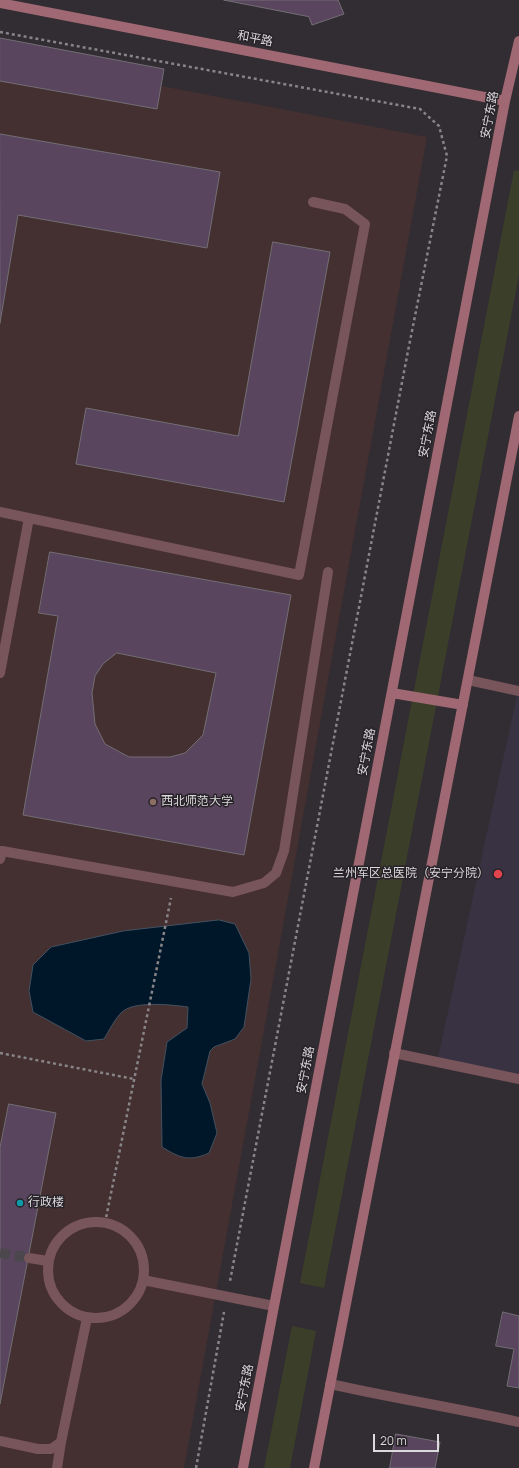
<!DOCTYPE html>
<html>
<head>
<meta charset="utf-8">
<style>
	body { margin:0 }
	#map { position:relative; width:519px; height:1468px; overflow:hidden; background:#312d32; font-family:Manrope,sans-serif }
	canvas { display:block }
	.scale { position:absolute; left:373px; top:1434px; width:66px; height:18px; box-sizing:border-box; border:2px solid #dcd9dc; border-top:0; padding-left:5px; font-size:12px; line-height:14px; white-space:nowrap; color:#dcd9dc; -webkit-text-stroke:3px #272328; paint-order:stroke }
</style>
</head>
<body>
<div id="map">
<canvas width="519" height="1468"></canvas>
<div class="scale">20 m</div>
</div>
<script>
const g = document.querySelector('canvas').getContext('2d');
g.lineJoin = 'round';
function fillPath(path, color) { g.fillStyle = color; g.fill(path, 'evenodd'); }
function stroke(path, color, width, dash) { g.strokeStyle = color; g.lineWidth = width; g.lineCap = dash ? 'butt' : 'round'; g.setLineDash(dash || []); g.stroke(path); }
function label(font, color, halo, rows, align = 'center') {
  g.font = font + ' Manrope,"Noto Sans SC",sans-serif'; g.lineWidth = 3; g.setLineDash([]); g.textBaseline = 'middle'; g.strokeStyle = halo; g.fillStyle = color; for (const [text, x, y, turn = 0] of rows) {
    g.save(); g.translate(x, y); g.rotate((+turn || 0) * Math.PI / 180); g.textAlign = isNaN(turn) ? turn : align; if (halo) g.strokeText(text, 0, 0); g.fillText(text, 0, 0); g.restore();
  }
}
fillPath(new Path2D(`
	M0,55L427,137L184,1468H0Z`), '#443031');
fillPath(new Path2D(`
	M519,686V1080L437,1062Z`), '#393243');
fillPath(new Path2D(`
	M514,170L519,171V275L324,1288L300,1283Z
	M292,1326L316,1331L290,1468H264Z`), '#3b3f2a');
const water = new Path2D(`
	M219,920L235,924L249,953L251,979L244,1027L235,1039L214,1047L210,1051L202,1084L210,1103L217,1133L209,1153C189,1162 180,1158 162,1147L161,1080L167,1042L187,1028L188,1007C172,1005 133,1000 121,1013C114,1020 109,1031 104,1039L86,1041L33,1012L29,991L33,965L51,947L123,931Z`);
fillPath(water, '#00172a');
stroke(water, '#42515f', 1);
const building = new Path2D(`
	M224,0H338L344,14L312,25L309,17Z
	M0,38L164,69L157,109L0,81Z
	M0,134L220,172L207,248L18,215L0,323Z
	M273,242L330,252L284,502L76,464L86,408L238,436Z
	M50,552L291,595L244,855L23,815L58,616L39,613ZM117,653L216,673L203,735L185,753L170,757H129L105,744L95,724L92,693L95,676L103,664Z
	M9,1104L56,1113L0,1404V1148Z
	M503,1312L519,1316V1388L507,1386L514,1349L496,1346Z
	M396,1434L440,1442L435,1468H390Z`);
fillPath(building, '#59455e');
stroke(building, '#736e74', 1);
stroke(new Path2D(`
	M0,1253L29,1258`), '#4b474c', 10, [10, 5]);
stroke(new Path2D(`
	M0,32L420,109L439,126L447,156L408,351L230,1281
	M0,1053L134,1079
	M105,1223L171,898
	M196,1468L224,1312`), '#888589', 2.5, [3, 3]);
stroke(new Path2D(`
	M0,512L299,575L365,224L345,209L313,202
	M0,673L29,518
	M468,680L519,691
	M2,851L233,892L264,883L276,873L284,851L328,572
	M57,1468L61,1442`), '#78545b', 10);
stroke(new Path2D(`
	M0,851H2L0,859
	M394,1053L519,1079
	M48 1270a48 48 0 1 1 96 0a48 48 0 1 1-96 0Z
	M29,1258L48,1261
	M143,1280L274,1306
	M330,1384C393,1398 456,1408 519,1422
	M0,1441L38,1449H51L61,1442L87,1318`), '#78545b', 10);
stroke(new Path2D(`
	M0,3L505,101
	M392,693L463,705
	M243,1468L505,101L519,41
	M314,1468L519,416`), '#a06873', 10);
for (const [x, y, r, color] of [
	[153,802,4,"#8d6e63"],
	[498,874,5,"#e0444e"],
	[20,1203,4,"#0f9aa8"]
]) { const dot = new Path2D(); dot.arc(x, y, r, 0, 2 * Math.PI); g.fillStyle = color; g.fill(dot); stroke(dot, '#272328', 1.5); }
label('12px', '#dcd9dc', '#272328', [
	["和平路",255,39,11],
	["安宁东路",490,115,-79],
	["安宁东路",428,434,-79],
	["安宁东路",367,752,-79],
	["安宁东路",306,1070,-79],
	["安宁东路",245,1388,-79]
]);
label('12px', '#dcd9dc', '#272328', [
	["西北师范大学",161,802],
	["兰州军区总医院（安宁分院）",489,874,"right"],
	["行政楼",28,1203]
], 'left');
</script>
</body>
</html>
